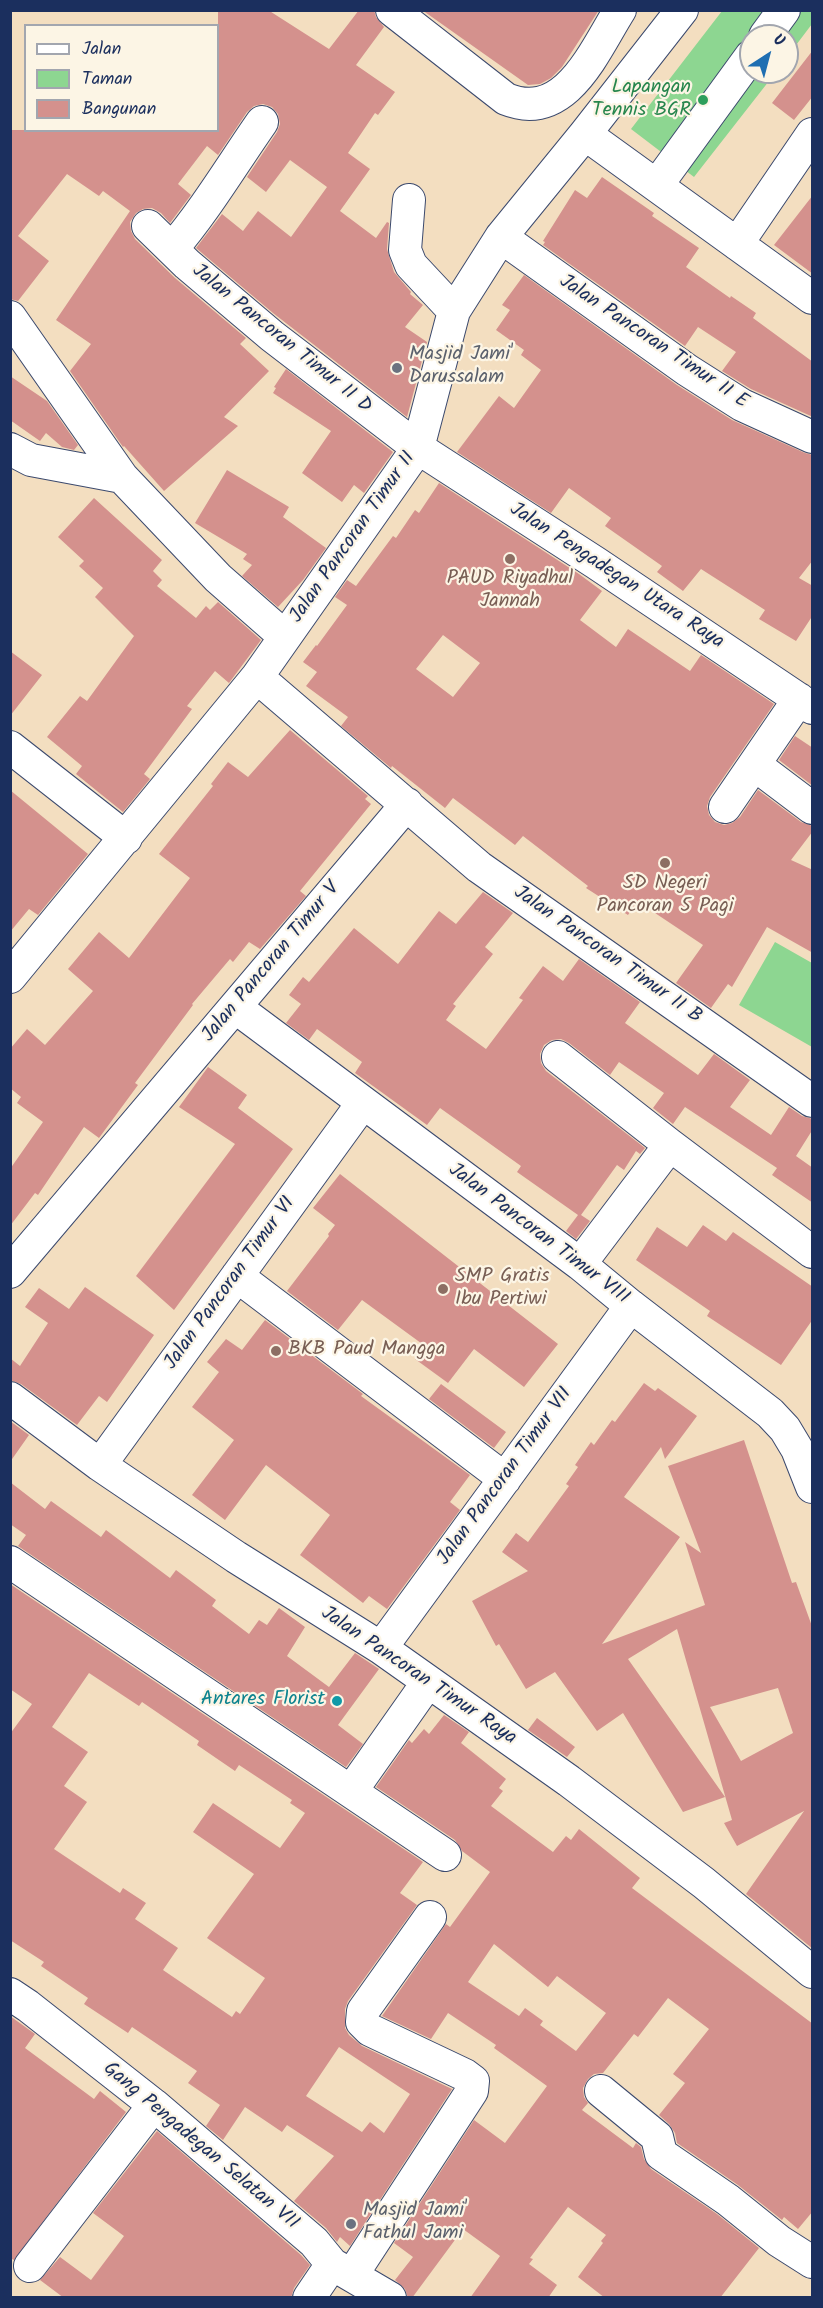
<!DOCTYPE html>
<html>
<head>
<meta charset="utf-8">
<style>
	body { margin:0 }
	#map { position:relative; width:823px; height:2308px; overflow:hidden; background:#f3dec0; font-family:Kalam,sans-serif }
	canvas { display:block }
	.frame { position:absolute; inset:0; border:12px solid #1b2f5e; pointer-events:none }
	.legend { position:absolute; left:24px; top:24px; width:195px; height:108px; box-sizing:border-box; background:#fcf5e5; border:2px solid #a2a6af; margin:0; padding:8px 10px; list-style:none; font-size:18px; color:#1b2f5e }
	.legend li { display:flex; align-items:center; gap:12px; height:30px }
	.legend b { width:30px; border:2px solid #a2a6af }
	.north { position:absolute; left:739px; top:24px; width:60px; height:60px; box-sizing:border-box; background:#fcf5e5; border:2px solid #a2a6af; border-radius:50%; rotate:36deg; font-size:16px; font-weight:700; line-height:24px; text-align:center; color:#1b2f5e }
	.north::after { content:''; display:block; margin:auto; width:21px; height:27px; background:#1f6fb2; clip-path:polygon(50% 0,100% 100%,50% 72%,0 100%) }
</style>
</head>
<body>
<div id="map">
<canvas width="823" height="2308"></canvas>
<div class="frame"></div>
<ul class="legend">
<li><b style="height:8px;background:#fff"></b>Jalan</li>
<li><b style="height:16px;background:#8dd691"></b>Taman</li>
<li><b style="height:16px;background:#d4918d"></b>Bangunan</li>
</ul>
<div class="north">U</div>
</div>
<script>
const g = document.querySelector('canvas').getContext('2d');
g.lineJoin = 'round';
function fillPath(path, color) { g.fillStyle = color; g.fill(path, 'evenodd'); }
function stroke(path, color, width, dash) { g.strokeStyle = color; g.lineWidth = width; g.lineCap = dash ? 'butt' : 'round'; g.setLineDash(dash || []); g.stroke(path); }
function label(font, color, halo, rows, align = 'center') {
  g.font = font + ' Kalam,sans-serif'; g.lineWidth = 4.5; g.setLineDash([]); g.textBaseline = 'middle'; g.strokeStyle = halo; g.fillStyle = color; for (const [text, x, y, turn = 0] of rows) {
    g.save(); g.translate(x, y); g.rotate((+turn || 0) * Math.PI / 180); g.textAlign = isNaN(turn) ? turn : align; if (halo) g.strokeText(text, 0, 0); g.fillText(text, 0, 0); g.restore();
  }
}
fillPath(new Path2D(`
	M722,11H812V24L787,57V36H751V72H776L694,177L631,129Z
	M775,942L812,963V1047L739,1005Z`), '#8dd691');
fillPath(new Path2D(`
	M218,10H268L329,49L359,10H374L376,17L384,27L356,65L395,92L378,115L375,113L348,153L370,169L340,211L376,238L387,222L389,223L387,249L394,272L411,292L410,294L423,305L405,327L427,342L407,417L273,313L196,248L222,214L243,231L258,211L291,237L327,187L290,160L266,192L247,177L277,132L280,124L278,114L272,107L263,104L254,106L247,112L218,155L207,146L178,184L191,195L170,223L161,213L152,208L143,209L136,213L130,222L131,231L135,239L175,278L246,338L240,344L269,371L224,417L238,426L164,491L124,446L123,447L70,371L91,344L56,320L130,211L103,191L99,196L67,174L18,236L49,261L18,301L10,299V130H218Z
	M422,10H599L562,67L551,78L540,84L528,85Z
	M813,50V96L794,120L772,103Z
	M602,177L654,213L652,216L699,248L686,267L730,298L731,296L756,313L753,318L813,362V417L751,389L722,371L736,352L698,327L685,346L543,245L545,242L543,241L575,190L587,198Z
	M813,195V274L774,245Z
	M524,275L677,385L732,420L805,453L813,455V560L799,578L813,586V615L796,641L759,619L765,610L701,569L683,591L657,572L662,566L605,526L611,518L569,488L551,513L457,452L499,396L514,408L541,370L521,355L524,350L496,330L510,310L502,305Z
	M286,369L393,452L364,493L354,485L342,502L302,473L331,431L273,393L276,388L274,387Z
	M10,376L47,401L78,445L74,450L62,447L46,433L40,441L10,420Z
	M227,470L289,507L283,517L326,548L303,580L278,607L242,576L252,565L243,559L247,554L195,523Z
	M439,483L579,574L602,591L580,620L616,647L628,629L690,671L701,655L774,704L710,797L707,806L709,815L715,822L724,825L732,823L740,817L758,790L801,822L813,826V831L791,860L813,870V953L767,927L732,987L728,984L711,1008L676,983L703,945L637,901L628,915L586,888L588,886L523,836L515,845L453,798L445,808L392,766L391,768L341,726L348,717L306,686L317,672L303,662L316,645L317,646L347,605L335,597L347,580L356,586L393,536L396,538L415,510L419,513ZM443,635L480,663L453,697L416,669Z
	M94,498L162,560L153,571L162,580L157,586L196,618L206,606L210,610L218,602L261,640L229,683L215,671L187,706L192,709L144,774L150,779L123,812L76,774L82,766L47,737L80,696L87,701L134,636L95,597L103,588L79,566L84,561L58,537Z
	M10,651L42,675L10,716Z
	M290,730L368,796L365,799L371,804L300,891L306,896L260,949L249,942L233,962L230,959L192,1004L193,1005L135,1083L138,1085L99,1138L84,1127L38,1195L35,1193L10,1226V1169L43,1122L17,1103L21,1097L10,1088V1049L27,1029L45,1045L93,991L68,969L99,932L129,958L190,878L159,854L213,786L211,784L228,762L248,777Z
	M795,736L813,748V786L779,760Z
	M10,790L88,854L38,915L29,909L10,932Z
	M483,892L513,913L485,947L493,954L453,1004L456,1006L446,1020L486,1049L523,1000L519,998L543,966L563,981L579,959L640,1002L625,1023L698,1075L714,1054L750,1080L730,1107L771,1135L789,1107L802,1116L813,1119V1129L796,1156L813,1168V1203L772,1175L777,1168L685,1107L673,1124L653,1108L664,1093L619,1062L610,1075L569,1043L561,1039L552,1040L544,1045L540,1054L541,1063L546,1071L645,1148L640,1154L636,1151L624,1170L617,1165L581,1215L590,1221L576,1239L566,1231L578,1215L517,1172L521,1166L440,1108L427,1125L355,1073L362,1062L317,1029L309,1040L286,1023L301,1004L289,995L303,977L309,982L354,928L398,964L439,911L456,924Z
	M208,1067L247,1095L238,1108L293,1149L174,1310L136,1276L235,1144L179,1107Z
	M340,1174L558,1344L524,1387L474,1349L448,1383L415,1359L425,1346L362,1300L338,1330L287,1291L329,1236L328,1234L335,1225L313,1208Z
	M703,1225L726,1241L733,1232L813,1287V1319L781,1365L707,1316L710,1311L636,1260L657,1227L687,1247Z
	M85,1287L154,1335L107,1402L99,1396L77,1425L21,1384L10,1380V1358L20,1366L48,1323L25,1307L39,1288L69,1309Z
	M265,1320L363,1394L361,1396L470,1475L450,1502L460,1510L387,1609L369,1596L363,1603L300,1555L330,1515L266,1465L225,1520L192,1495L234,1440L192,1407L219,1372L207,1362L226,1339L242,1350Z
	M644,1383L655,1391L658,1388L697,1416L665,1459L661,1447L624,1497L680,1537L602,1644L705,1605L685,1542L701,1553L668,1466L744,1440L792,1583L796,1582L813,1629V1949L746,1894L804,1811L737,1846L724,1823L732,1820L677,1629L628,1659L725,1797L683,1812L623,1713L597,1731L555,1672L526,1689L499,1644L496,1646L472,1601L528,1571L502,1552L516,1533L528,1542L569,1486L566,1484L578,1467L575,1465L591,1442L594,1445L612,1420L615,1422ZM778,1688L793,1733L741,1761L710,1707Z
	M441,1384L506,1432L494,1448L429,1399Z
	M10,1421L29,1435L10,1462Z
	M10,1482L45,1509L51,1501L101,1537L106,1530L170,1578L176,1570L216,1600L212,1606L249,1634L259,1620L267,1625L279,1608L305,1627L287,1656L329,1687L355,1653L379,1669L338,1725L363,1744L346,1767L18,1546L26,1535L10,1524Z
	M10,1584L423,1862L400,1893L417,1905L348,2001L345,2009V2028L349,2035L362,2046L452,2089L350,2246L340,2237L337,2242L326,2228L294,2201L334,2156L287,2125L282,2132L245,2107L223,2140L206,2126L220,2105L188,2083L197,2071L132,2027L128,2033L84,2004L88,1998L41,1966L44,1962L10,1940V1734L32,1704L10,1689ZM89,1673L139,1706L142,1702L199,1741L197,1745L235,1771L239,1765L292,1800L290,1803L305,1813L280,1848L213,1803L193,1832L254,1874L207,1938L265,1978L240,2014L236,2011L232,2017L163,1970L178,1948L135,1919L146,1903L123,1888L120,1893L54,1849L87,1802L64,1786L88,1752L52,1727ZM339,2047L410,2094L384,2133L370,2122L362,2132L306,2096Z
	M444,1715L469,1732L461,1743L506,1779L499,1788L503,1791L491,1806L553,1852L566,1836L571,1840L579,1829L640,1878L632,1888L813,2024V2211L798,2229L784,2217L782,2220L738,2185L677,2143L675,2133L669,2124L659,2115L685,2083L673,2074L709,2029L668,1998L638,2037L634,2034L603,2073L594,2074L588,2079L583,2088L584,2097L588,2103L582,2110L633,2148L636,2143L641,2147L644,2159L651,2169L717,2214L759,2248L720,2298H605L578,2277L603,2243L601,2241L606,2235L568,2207L530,2258L533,2259L529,2264L557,2285L548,2298H470L500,2256L463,2229L412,2298H408L405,2289L395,2280L413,2257L394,2243L474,2120L505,2143L547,2086L494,2048L496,2045L448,2013L431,2039L382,2016L446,1924L450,1927L490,1872L462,1851L455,1840L376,1787L409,1740L412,1743L424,1729L429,1734ZM494,1944L548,1987L557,1976L606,2013L576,2051L540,2025L543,2021L525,2008L519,2016L468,1982Z
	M537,1718L575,1747L567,1757L528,1730Z
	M10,2016L35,2034L25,2048L94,2099L100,2091L126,2112L14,2260L10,2258Z
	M157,2131L301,2255L310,2265L294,2288L291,2298H64L40,2280L60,2257L91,2280L124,2236L93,2213Z`), '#d4918d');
const minor = new Path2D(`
	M392,10L506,99C566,123 594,51 620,10
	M765,36L784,10
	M585,134L812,298
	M657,185L751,56
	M409,200L405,250L411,265L454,311
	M148,226L187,264L272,336L418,448L596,563L812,708
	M501,237L687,370L742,405L812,437
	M737,244L812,134
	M172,249C206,209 232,165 262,122
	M10,317L122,477L218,578L284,636
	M10,449L31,460L122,477
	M257,677L479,867L812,1101
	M10,747L126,838
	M755,765L812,808
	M725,807L799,699
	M10,977L257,677L418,448L454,311L501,237L585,134L682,10
	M235,1007L580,1264L631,1306L770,1413L785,1429L797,1449L812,1487
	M558,1057L670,1145
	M580,1264L670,1145L812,1252
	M10,1272L407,804
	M237,1276L505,1479
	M10,1398L100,1465L236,1557L381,1648L569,1781L704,1883L812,1972
	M100,1465L362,1104
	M10,1562L445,1855
	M381,1648L631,1306
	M352,1790L428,1682
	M10,1994L28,2006L154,2105L314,2242L332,2264L390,2298
	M601,2091L657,2137L661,2154L728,2200L779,2241L812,2262
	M30,2266L154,2105
	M352,2275L472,2091L473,2081L465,2075L370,2030L362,2022L363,2011L430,1917
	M309,2298L332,2264`);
stroke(minor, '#3b496d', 34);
stroke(minor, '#fff', 32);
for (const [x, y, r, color] of [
	[703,100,6,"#2e9e5b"],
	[397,368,6,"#6b7280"],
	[510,559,6,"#8d6e63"],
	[665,863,6,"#8d6e63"],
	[443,1289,6,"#8d6e63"],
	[276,1351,6,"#8d6e63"],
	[337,1701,6,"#0f9aa8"],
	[351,2224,6,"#6b7280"]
]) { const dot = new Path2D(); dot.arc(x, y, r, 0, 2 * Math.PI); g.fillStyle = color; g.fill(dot); stroke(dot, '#fcf5e5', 2); }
label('20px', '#27864d', '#fcf5e5', [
	["Lapangan",691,89],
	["Tennis BGR",691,112]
], 'right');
label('20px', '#1b2f5e', '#fcf5e5', [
	["Jalan Pancoran Timur II D",281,340,39],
	["Jalan Pancoran Timur II E",653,343,34],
	["Jalan Pancoran Timur II",354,538,-55],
	["Jalan Pengadegan Utara Raya",616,577,33],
	["Jalan Pancoran Timur II B",607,956,35],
	["Jalan Pancoran Timur V",272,963,-50],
	["Jalan Pancoran Timur VIII",538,1235,37],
	["Jalan Pancoran Timur VI",231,1284,-54],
	["Jalan Pancoran Timur VII",506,1477,-54],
	["Jalan Pancoran Timur Raya",418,1677,34],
	["Gang Pengadegan Selatan VII",200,2147,40]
]);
label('20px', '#5b616d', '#fcf5e5', [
	["Masjid Jami'",409,356],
	["Darussalam",409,379],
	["Masjid Jami'",363,2212],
	["Fathul Jami",363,2235]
], 'left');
label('20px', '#785e54', '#fcf5e5', [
	["PAUD Riyadhul",510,580],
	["Jannah",510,603],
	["SD Negeri",665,885],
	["Pancoran 5 Pagi",665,908],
	["SMP Gratis",455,1278,"left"],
	["Ibu Pertiwi",455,1301,"left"],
	["BKB Paud Mangga",288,1351,"left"]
]);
label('20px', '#0d838f', '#fcf5e5', [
	["Antares Florist",325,1701]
], 'right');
</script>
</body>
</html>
